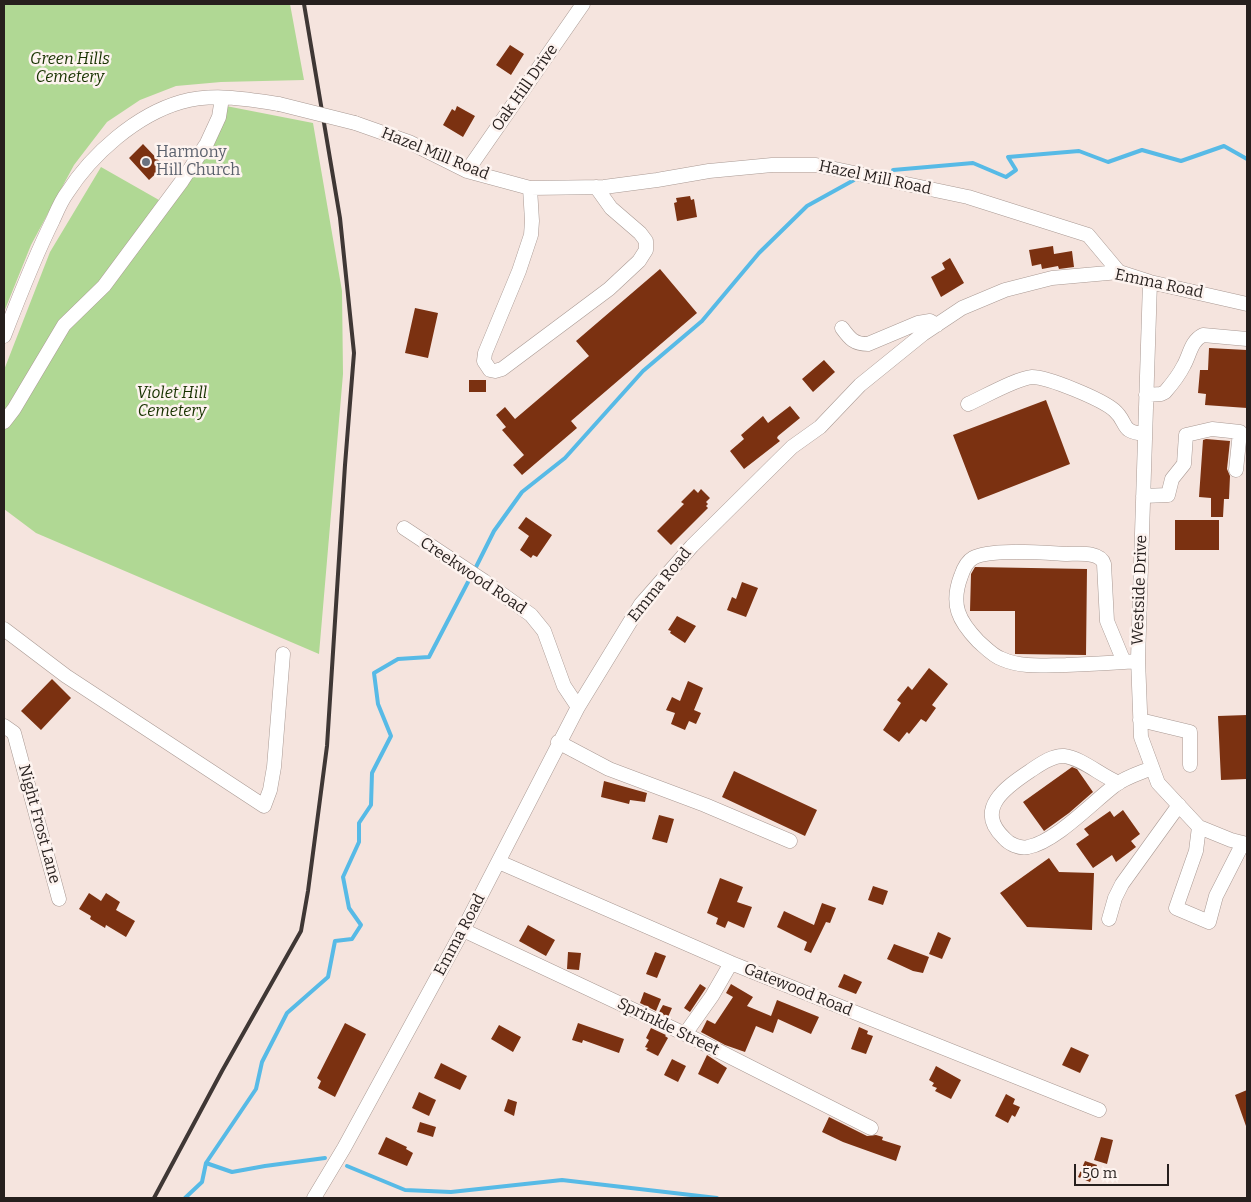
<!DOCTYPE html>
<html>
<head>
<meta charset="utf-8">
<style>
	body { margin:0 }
	#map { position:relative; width:1251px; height:1202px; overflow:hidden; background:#f5e4de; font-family:Bitter,serif }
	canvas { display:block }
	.frame { position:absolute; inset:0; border:5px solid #261f1d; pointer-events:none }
	.scale { position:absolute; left:1074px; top:1164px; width:95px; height:22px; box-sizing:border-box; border:2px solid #261f1d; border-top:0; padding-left:6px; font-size:15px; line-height:18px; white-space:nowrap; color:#261f1d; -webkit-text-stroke:4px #fdf3ef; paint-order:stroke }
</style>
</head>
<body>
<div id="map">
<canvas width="1251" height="1202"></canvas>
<div class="frame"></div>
<div class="scale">50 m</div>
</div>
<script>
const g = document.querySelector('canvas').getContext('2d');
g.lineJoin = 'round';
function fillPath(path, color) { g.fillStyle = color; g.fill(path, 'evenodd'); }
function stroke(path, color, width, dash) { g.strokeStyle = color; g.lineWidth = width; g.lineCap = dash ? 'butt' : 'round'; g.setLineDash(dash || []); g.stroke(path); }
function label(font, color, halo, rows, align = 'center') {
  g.font = font + ' Bitter,serif'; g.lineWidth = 5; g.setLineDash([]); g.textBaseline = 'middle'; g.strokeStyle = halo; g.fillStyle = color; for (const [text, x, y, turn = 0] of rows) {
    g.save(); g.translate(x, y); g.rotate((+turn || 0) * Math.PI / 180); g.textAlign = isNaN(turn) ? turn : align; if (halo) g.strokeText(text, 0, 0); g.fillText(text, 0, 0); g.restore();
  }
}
fillPath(new Path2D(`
	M4,4H290L304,80L221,82L176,86L140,100L107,122L74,165L31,245L4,312Z
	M226,106L313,123L342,291L343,374L319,654L36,533L4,509V370L50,252L101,167L166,204Z`), '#b0d894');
stroke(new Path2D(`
	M893,170L973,163L1006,177L1016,170L1008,157L1079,151L1108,162L1142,150L1181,161L1224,146L1247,159
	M475,569L494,531L522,492L565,458L643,371L702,321L759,253L807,206L854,180
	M206,1163L232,1172L265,1166L325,1158
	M347,1166L405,1190L451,1192L562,1180L717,1198
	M185,1198L202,1182L206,1163L256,1089L262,1062L287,1013L328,977L335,941L352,939L361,925L349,908L343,877L359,842V823L371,805L372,773L391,736L378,704L374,673L398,659L429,657L468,582`), '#57bae6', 4);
fillPath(new Path2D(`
	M510,45L524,54L511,75L496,65Z
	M457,106L475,116L463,137L443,125L452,109L455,111Z
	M143,144L164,166L149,180L129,158Z
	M690,196L691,200L694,199L697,217L677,221L674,203L677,202L676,198Z
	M1053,246L1054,254L1072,251L1074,267L1059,269L1058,266L1042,269L1041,264L1032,266L1029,250Z
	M950,258L964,283L941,297L931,277L945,269L942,263Z
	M660,269L697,313L571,421L577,428L522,475L513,465L524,455L502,430L506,427L496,415L505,407L515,419L589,356L576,341Z
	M415,308L438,313L428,358L405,353Z
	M1209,348L1247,350V408L1205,405L1206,394L1198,393L1200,370H1208Z
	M824,360L835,372L813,392L802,379Z
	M469,380H486V392H469Z
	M1046,400L1070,464L978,500L953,435Z
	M790,406L800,418L778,436L777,438L780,441L744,469L730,451L744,439L741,435L763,416L768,423Z
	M1206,439L1230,441L1227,469L1230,476L1229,499H1224L1223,517H1211V498L1199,497L1203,440Z
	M694,489L698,493L701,489L710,498L706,502L708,504L706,506L708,508L671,545L657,531L684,504L681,502Z
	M526,517L552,535L537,557L533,555L531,558L520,550L529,536L518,528Z
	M1175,520H1219V550H1175Z
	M975,567L1087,569L1086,655L1015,654V611H970L971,574Z
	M742,582L758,588L746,617L727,610L732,597L736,599Z
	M677,616L696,626L685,643L670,633L671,631L668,630Z
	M929,668L948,684L932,705L936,708L926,722L921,719L909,734L907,732L899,742L883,730L901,703L897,700L908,686L912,690Z
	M52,679L71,698L41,730L21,711Z
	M688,681L703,688L694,710L701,713L696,724L689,721L685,730L671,724L675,713L666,710L672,697L680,701Z
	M1247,715V779L1221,780L1218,716Z
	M1072,767L1077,769L1093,792L1069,813L1044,831L1023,802Z
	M734,771L817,810L805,836L722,797Z
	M604,781L647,793L645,802L630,800L629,804L601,797Z
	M1123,810L1140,834L1131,841L1136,847L1116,862L1112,855L1093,868L1076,844L1089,835L1084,829L1110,811L1114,817Z
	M659,815L674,819L667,843L652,839Z
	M1049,858L1059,872L1094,873L1092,930L1027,927L1000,893Z
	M720,878L743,887L737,902L752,907L744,928L728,921L725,928L716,924L718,918L707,913Z
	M873,886L888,891L883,905L868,900Z
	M89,893L101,901L106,893L120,902L116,910L135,921L126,937L106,925L105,928L90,919L91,916L79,909Z
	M822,903L836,908L830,923L826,922L811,953L804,950L807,942L777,927L784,911L814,925Z
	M528,925L555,940L546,956L519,941Z
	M938,932L951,938L942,959L929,954Z
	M894,944L929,957L923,973L913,971L887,959Z
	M568,952L581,953L579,970L567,969Z
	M655,952L666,956L657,978L646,974Z
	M844,974L862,982L856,994L838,987Z
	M700,984L706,988L690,1012L684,1008Z
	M731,984L753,997L747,1006L771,1016L777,1000L819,1017L811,1034L778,1019L773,1033L756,1026L745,1052L725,1045L701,1032L707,1020L715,1024L733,997L726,993Z
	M644,992L661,999L656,1011L640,1003Z
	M663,1005L672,1008L668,1017L659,1012Z
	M345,1023L366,1034L335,1097L318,1088L321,1081L317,1078Z
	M578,1023L624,1039L619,1053L583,1040L582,1043L572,1040Z
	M499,1025L521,1037L513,1052L491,1039Z
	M859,1027L868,1031L867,1034L873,1036L866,1054L851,1049Z
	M651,1028L666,1035L665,1036L668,1038L658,1056L646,1050L648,1048L645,1047L649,1040L646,1038Z
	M1071,1047L1089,1055L1080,1073L1062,1065Z
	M707,1055L727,1068L718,1084L698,1074Z
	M672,1059L686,1066L678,1082L664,1075Z
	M441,1063L467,1076L460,1090L434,1078Z
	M936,1066L961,1080L951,1099L935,1091L937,1088L932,1086L934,1083L929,1080Z
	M1247,1090V1126H1246L1235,1095Z
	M419,1092L436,1100L429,1116L412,1108Z
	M1006,1094L1015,1099L1013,1104L1020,1107L1015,1117L1012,1115L1008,1123L995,1116Z
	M508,1099L517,1102L514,1116L504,1111Z
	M829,1117L867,1136L876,1135L883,1137L882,1140L901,1146L896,1161L843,1142L822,1132Z
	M420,1122L436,1127L433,1137L417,1132Z
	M386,1137L407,1147L406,1149L413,1153L407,1166L378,1154Z
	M1101,1137L1113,1140L1107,1164L1094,1160Z
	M1085,1161L1097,1165L1090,1182L1078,1177Z`), '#7b3111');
const minor = new Path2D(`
	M355,123L409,142L467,171L530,188L604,187L657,180L709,171L772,165H816L968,197L1088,235L1119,272
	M467,171L583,4
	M530,188L532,221L531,235L519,271L485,353L484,361L490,370L495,371L502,369L609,289L639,261L646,250V241L640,233L611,208L596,187
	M1150,282L1138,659L1141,737L1158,783L1199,827L1231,840L1247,844
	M842,328C850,339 854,344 868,344L918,323L930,321L937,325
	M4,336C19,297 34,258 53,220C57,211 61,201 67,193C92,154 136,115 181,102C213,93 247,99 279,104
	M1146,395L1161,394L1165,392C1172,384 1179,375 1184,365C1190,354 1191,341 1203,335L1247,339
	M968,404C982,398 1017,378 1032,377C1048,377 1101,399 1114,410C1129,423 1119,432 1145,434
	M4,422L14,409L64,325L104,286L182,181L207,143L219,117L222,98
	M1143,496L1168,495L1172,479L1184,464L1186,435L1212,429L1240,432L1236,470
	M404,528L484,581L531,615L544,631L564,686L578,707
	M4,629L66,676L264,806L270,790L274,767L283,654
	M1124,662L1107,621L1104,564C1100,551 1078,554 1067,554C1047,553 990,548 973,558C966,562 963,570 961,576C950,605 959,621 978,641C985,647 993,656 1002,659C1022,668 1045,665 1066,665C1090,664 1114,663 1137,661
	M1140,720L1190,732V765
	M4,726L14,733L59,899
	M558,742L609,769L705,805L790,841
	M1119,783C1101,776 1082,758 1064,756C1052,755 1039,765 1030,771C1006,787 974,809 1004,838C1009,844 1020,849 1028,847C1055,842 1092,803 1114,786C1125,777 1140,773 1152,768
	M1199,827L1196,851L1176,908L1209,922L1216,896L1243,843
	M499,862L731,963L1099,1110
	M1109,919L1115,898L1122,884L1179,805
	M463,930L685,1034L871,1128
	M685,1034L712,996L731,963
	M314,1198L344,1148L463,930L578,707L641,604L692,546L792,447L820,427L860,385L923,334L962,308L1005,290L1052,278L1119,272L1150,282L1247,304`);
stroke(minor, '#a99993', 15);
stroke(minor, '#fff', 14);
stroke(new Path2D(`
	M154,1198L222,1071L301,931L308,891L327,746L345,465L354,353L340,218L304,4`), '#3f3735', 4);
const minorBridge = new Path2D(`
	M279,104L355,123`);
stroke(minorBridge, '#a99993', 15, []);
stroke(minorBridge, '#fff', 14);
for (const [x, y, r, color] of [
	[146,162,5,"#6b7280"]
]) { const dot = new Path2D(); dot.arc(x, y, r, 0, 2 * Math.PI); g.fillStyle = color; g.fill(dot); stroke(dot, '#fdf3ef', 2); }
label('italic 16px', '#183300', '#fdf3ef', [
	["Green Hills",70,60],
	["Cemetery",70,78],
	["Violet Hill",172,394],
	["Cemetery",172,412]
]);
label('16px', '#261f1d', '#fdf3ef', [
	["Oak Hill Drive",525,88,-55],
	["Hazel Mill Road",435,154,22],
	["Hazel Mill Road",875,178,12],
	["Emma Road",1159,284,12],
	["Creekwood Road",473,576,34],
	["Emma Road",660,585,-51],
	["Westside Drive",1140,590,-88],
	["Night Frost Lane",39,824,75],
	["Emma Road",460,935,-62],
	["Gatewood Road",798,990,22],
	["Sprinkle Street",668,1027,26]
]);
label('16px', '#5b616d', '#fdf3ef', [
	["Harmony",156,153],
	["Hill Church",156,171]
], 'left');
</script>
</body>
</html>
